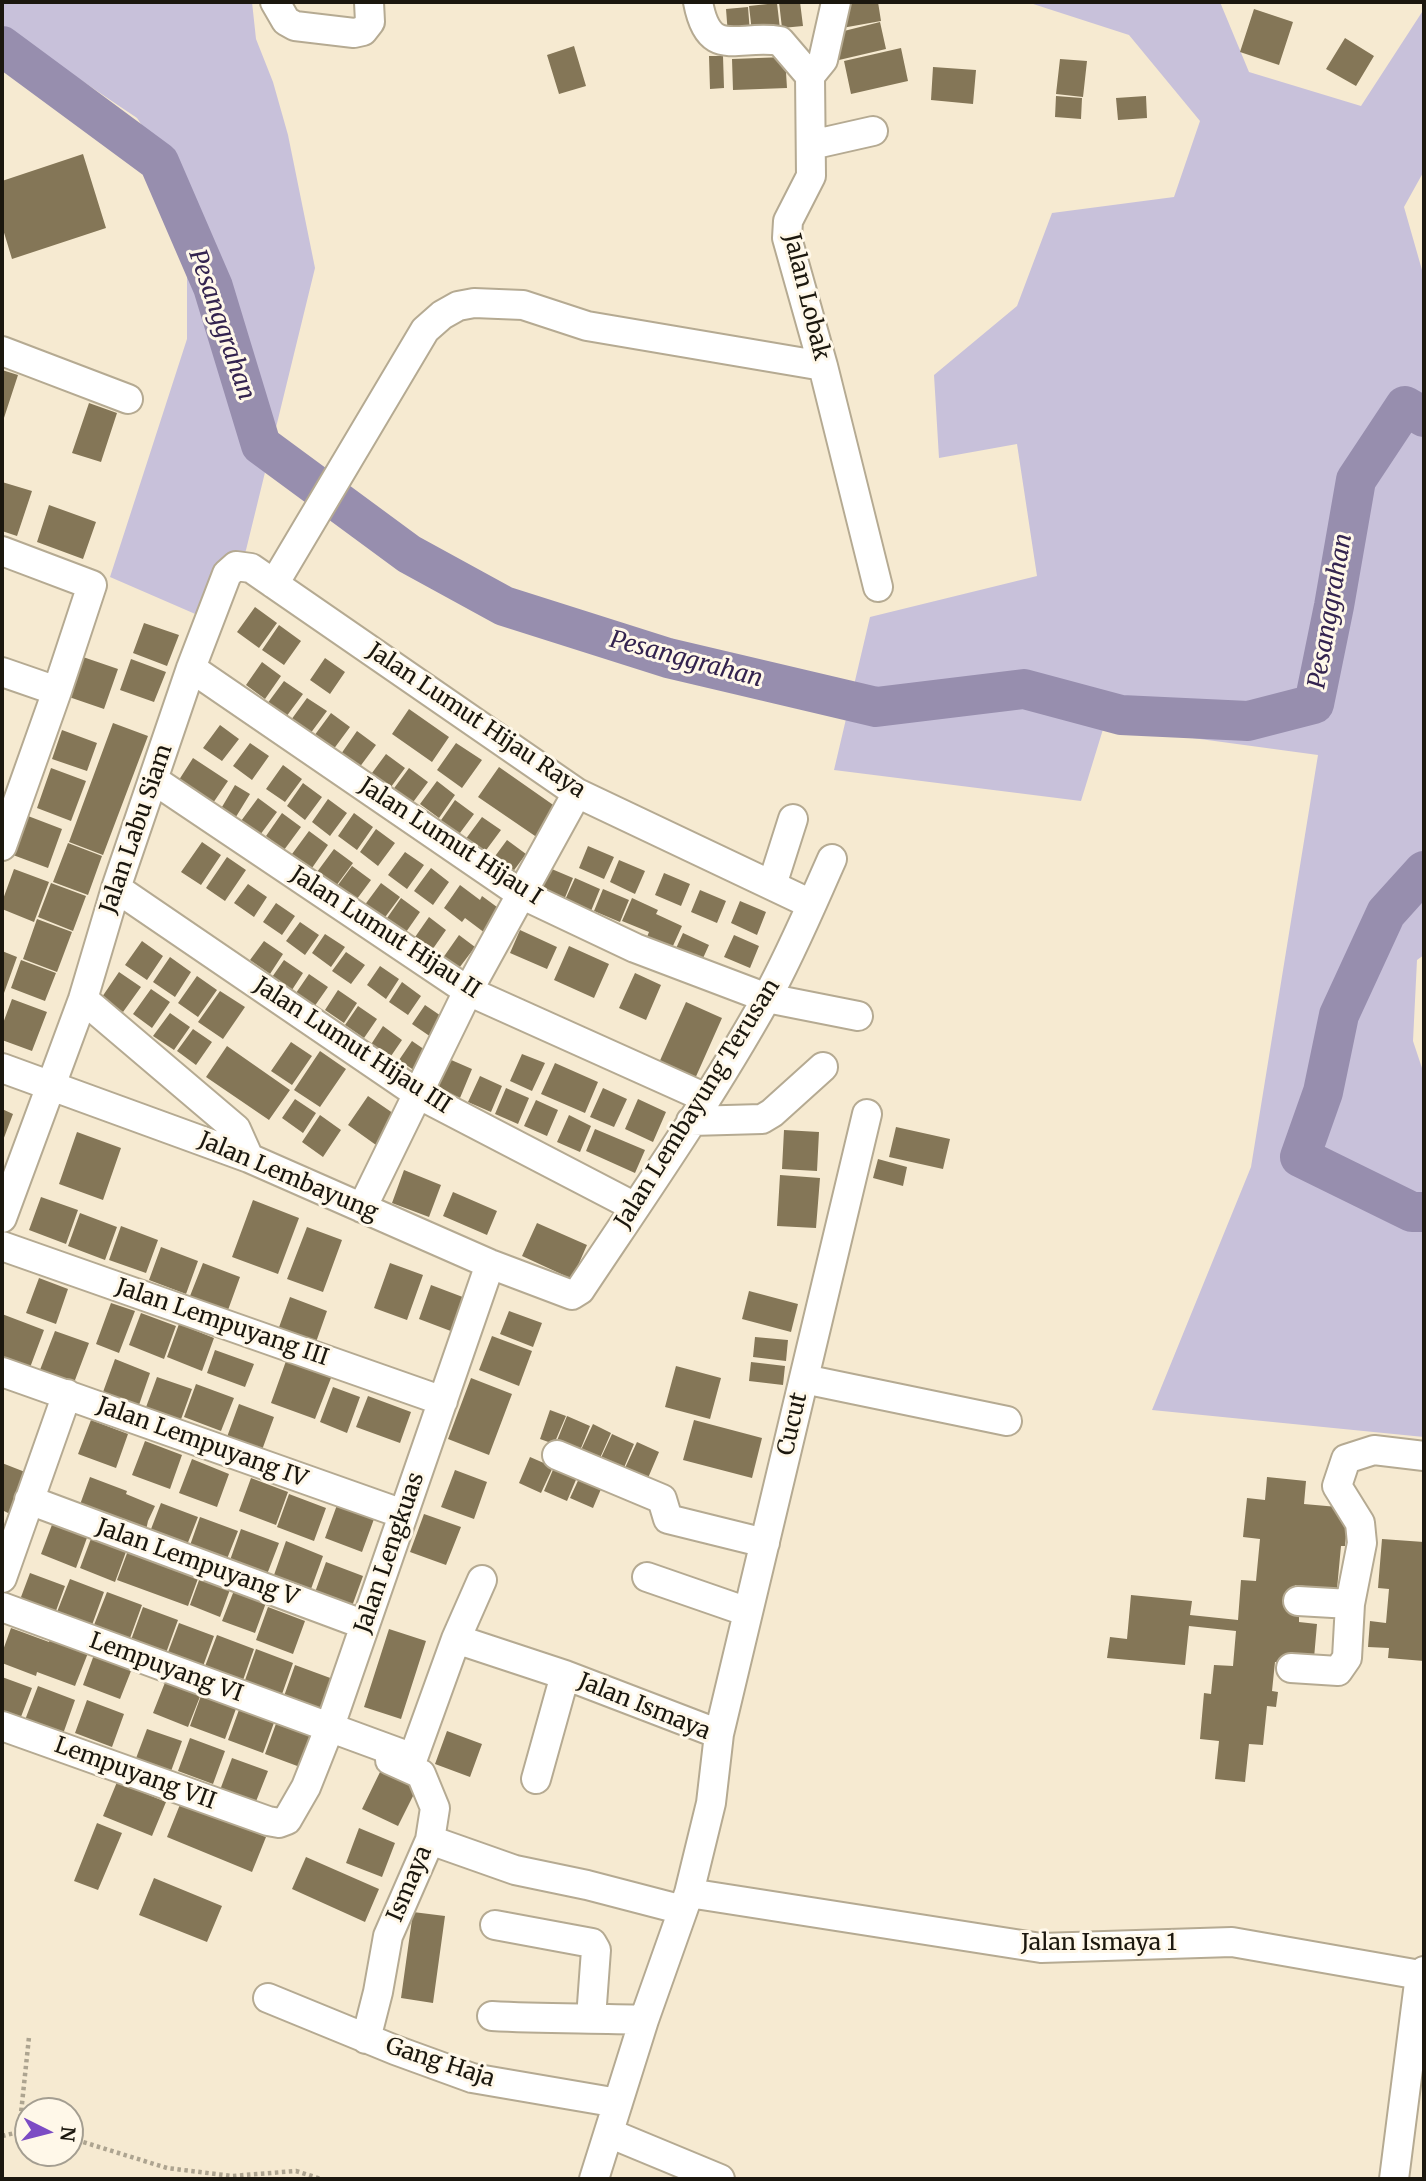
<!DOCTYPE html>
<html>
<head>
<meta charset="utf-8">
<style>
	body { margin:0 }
	#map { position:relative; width:1426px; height:2181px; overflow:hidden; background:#f6ead1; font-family:Merriweather,serif }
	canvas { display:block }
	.frame { position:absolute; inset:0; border:4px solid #1b170e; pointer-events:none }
	.north { position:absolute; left:14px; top:2097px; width:70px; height:70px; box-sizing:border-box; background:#fff8e9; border:2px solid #a49e91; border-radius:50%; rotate:96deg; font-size:19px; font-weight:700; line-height:28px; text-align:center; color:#1b170e }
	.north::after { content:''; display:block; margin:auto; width:24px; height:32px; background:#7c4cc4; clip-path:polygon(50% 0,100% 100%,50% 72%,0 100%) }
</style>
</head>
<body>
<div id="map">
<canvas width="1426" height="2181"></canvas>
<div class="frame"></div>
<div class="north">N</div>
</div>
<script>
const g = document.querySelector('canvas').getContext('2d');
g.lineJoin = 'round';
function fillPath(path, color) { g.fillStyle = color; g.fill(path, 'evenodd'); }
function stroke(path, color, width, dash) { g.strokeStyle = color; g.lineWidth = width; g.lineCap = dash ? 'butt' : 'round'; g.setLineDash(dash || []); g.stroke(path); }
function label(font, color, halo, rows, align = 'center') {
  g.font = font + ' Merriweather,serif'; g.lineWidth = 6; g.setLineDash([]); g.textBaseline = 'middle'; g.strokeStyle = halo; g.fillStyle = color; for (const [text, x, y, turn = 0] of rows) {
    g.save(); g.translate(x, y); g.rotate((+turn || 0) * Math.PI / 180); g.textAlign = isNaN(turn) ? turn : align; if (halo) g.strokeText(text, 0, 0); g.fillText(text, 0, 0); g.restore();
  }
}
fillPath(new Path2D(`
	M2,2H252L256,39L273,82L288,135L315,268L246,550L216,623L110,577L187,339V192L137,118L2,27Z
	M1027,2H1220L1249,72L1361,106L1424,9V171L1404,207L1424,277V955L1417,960L1413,1041L1424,1074V1437L1152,1410L1251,1167L1318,755L1104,726L1081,801L834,770L870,617L1037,576L1017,444L939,458L934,375L1017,306L1052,213L1174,197L1200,121L1129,35Z`), '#c8c1da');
stroke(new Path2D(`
	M2,46L159,162L213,287L261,445L409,554L504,606L668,658L876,707L1024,689L1121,715L1248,721L1314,704L1334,606L1356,480L1405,406L1424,417
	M1424,871L1386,913L1339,1015L1323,1092L1300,1157L1412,1212H1424`), '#978eae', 40);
fillPath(new Path2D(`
	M779,2H800L803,26L782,28Z
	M852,2H878L881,21L842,28L838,4Z
	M777,3L780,29L752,32L749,6Z
	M748,7L750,33L728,35L726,9Z
	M1254,9L1293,22L1279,65L1240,52Z
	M880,22L886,49L839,60L832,34Z
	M1345,38L1374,56L1356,86L1326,69Z
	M574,46L586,86L559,94L547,55Z
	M901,48L908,81L851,94L844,61Z
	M709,56H723L724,88L710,89Z
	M785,57L787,88L733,90L732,59Z
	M1060,59L1087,61L1083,97L1056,94Z
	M933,67L976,70L973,104L931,100Z
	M1056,96L1082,98L1081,119L1055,117Z
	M1146,96L1147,118L1118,120L1116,98Z
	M83,154L106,228L12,259L2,226V181Z
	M2,370L18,375L2,424Z
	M89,403L117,413L101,462L72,453Z
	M2,482L32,491L17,536L2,531Z
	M49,505L96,522L83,559L37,542Z
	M255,607L277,623L259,648L237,632Z
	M144,623L179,635L167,666L133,653Z
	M279,625L301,641L284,665L262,650Z
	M83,657L118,669L104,709L69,697Z
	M325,658L345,672L330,694L310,680Z
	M131,659L166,672L154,702L120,690Z
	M262,662L281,676L265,699L246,685Z
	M284,681L303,694L286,717L267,704Z
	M307,698L327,711L310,734L291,720Z
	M409,709L449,737L432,762L392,734Z
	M331,713L350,727L333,750L314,736Z
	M113,723L148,736L103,855L69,842Z
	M220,725L239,739L222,761L203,748Z
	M62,730L97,743L87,771L52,759Z
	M357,731L376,745L359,768L341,754Z
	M250,743L269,756L252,780L233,766Z
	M456,743L482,760L462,788L437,770Z
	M386,754L405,768L388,791L369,777Z
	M193,758L228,781L211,806L177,783Z
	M283,765L302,779L285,802L266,789Z
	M499,767L559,809L538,838L478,797Z
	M51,768L86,781L71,821L37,808Z
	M409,768L428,782L411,805L392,791Z
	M437,781L455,795L439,818L420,804Z
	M303,783L322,797L305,820L287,806Z
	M235,785L250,794L234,820L219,812Z
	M258,798L277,812L260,835L241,821Z
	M328,799L347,813L330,836L312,822Z
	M455,800L474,814L457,837L439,823Z
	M282,813L301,827L284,850L266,836Z
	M354,813L373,827L357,850L338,836Z
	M28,816L62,829L48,868L13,855Z
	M482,817L501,830L484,853L465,840Z
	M376,829L395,843L378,866L360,852Z
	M309,831L328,845L312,868L292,854Z
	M507,840L526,854L509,877L490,863Z
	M202,842L221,855L201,885L181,872Z
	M68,843L102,856L88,895L53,882Z
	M588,846L614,857L604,879L579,868Z
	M334,849L353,863L336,886L317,872Z
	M405,852L424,865L407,889L388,875Z
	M227,857L246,870L225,901L206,888Z
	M619,860L645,871L635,894L610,882Z
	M352,866L371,880L354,903L335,889Z
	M547,867L573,878L564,900L538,888Z
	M431,868L449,882L433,905L414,891Z
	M14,869L49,882L34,922L2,909V902Z
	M664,873L690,884L681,906L655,895Z
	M575,878L600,889L591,911L565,900Z
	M51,883L86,896L73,931L38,917Z
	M381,883L400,897L383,920L364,906Z
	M248,884L267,897L254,917L234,903Z
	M460,885L480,900L482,896L501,910L485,933L465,918L462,922L444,908Z
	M603,889L629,900L620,922L594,911Z
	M700,890L726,901L717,923L691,912Z
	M401,898L420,912L404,935L385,921Z
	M632,898L658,910L656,914L682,926L672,948L647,937L649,932L622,921Z
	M740,901L766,912L757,935L731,923Z
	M276,903L295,916L282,935L263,922Z
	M429,917L446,930L430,953L413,940Z
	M37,919L72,932L57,972L23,959Z
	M300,922L319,935L305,955L286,941Z
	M520,930L557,947L547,969L510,953Z
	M683,933L709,945L699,967L673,955Z
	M325,934L345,947L331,967L312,953Z
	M459,935L475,947L453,976L438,965Z
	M734,935L759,946L750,968L724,957Z
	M142,941L163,956L147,980L125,965Z
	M264,941L283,954L270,974L250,960Z
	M569,946L609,964L594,998L554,980Z
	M2,951L17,957L4,993L2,992Z
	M346,952L365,965L351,984L332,971Z
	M170,957L191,972L175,997L153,982Z
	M21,960L56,973L45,1001L11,988Z
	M284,960L303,973L290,993L270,980Z
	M380,966L399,979L386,999L367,985Z
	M119,972L141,987L123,1012L102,997Z
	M635,973L661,985L646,1020L619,1008Z
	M309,974L328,987L314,1007L296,993Z
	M197,976L217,990L198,1017L178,1003Z
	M402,982L421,996L408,1015L389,1002Z
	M151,989L170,1002L152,1028L133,1014Z
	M338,990L357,1003L344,1023L325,1010Z
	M220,991L245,1007L223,1039L198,1022Z
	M12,999L47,1012L32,1051L2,1040V1026Z
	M686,1002L722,1018L694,1081L658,1065Z
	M425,1005L444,1018L431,1037L412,1024Z
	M358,1006L377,1019L364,1038L345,1025Z
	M170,1013L190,1027L174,1050L153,1036Z
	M383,1026L402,1040L389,1059L370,1046Z
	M193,1029L212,1042L196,1065L177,1051Z
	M412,1041L431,1054L418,1073L399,1060Z
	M291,1042L312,1056L292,1085L271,1071Z
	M227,1046L290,1090L269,1120L206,1077Z
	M320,1051L346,1069L320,1107L294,1090Z
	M522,1054L545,1063L532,1091L510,1081Z
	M449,1059L472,1069L460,1098L436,1088Z
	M555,1063L598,1082L585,1113L541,1094Z
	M480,1076L502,1086L491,1112L468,1102Z
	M506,1088L529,1098L518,1124L495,1114Z
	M603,1088L627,1099L614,1127L590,1117Z
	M368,1096L403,1120L383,1150L348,1125Z
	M295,1099L316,1113L303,1133L282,1118Z
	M638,1099L666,1112L653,1142L625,1129Z
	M536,1100L558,1110L547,1136L524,1126Z
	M2,1109L13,1114L2,1143Z
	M320,1115L341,1130L323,1157L302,1142Z
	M569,1115L591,1126L580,1152L557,1142Z
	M896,1127L950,1139L943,1169L889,1157Z
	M595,1129L645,1150L635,1173L586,1151Z
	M784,1130L819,1132L817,1171L782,1169Z
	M77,1132L121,1148L103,1200L59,1184Z
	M878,1159L907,1167L903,1186L873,1178Z
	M404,1170L441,1185L429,1217L392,1203Z
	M780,1175L820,1178L816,1228L777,1226Z
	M453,1192L497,1211L487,1235L443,1216Z
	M41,1197L78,1210L66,1244L29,1230Z
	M253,1200L299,1218L278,1274L232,1257Z
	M80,1213L117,1227L105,1260L68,1246Z
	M537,1223L587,1245L572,1279L522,1256Z
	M121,1226L158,1240L146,1273L109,1260Z
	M307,1227L342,1240L323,1292L287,1279Z
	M161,1247L198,1261L186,1294L149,1280Z
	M203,1263L240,1277L228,1310L190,1296Z
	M390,1263L423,1275L407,1320L374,1308Z
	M39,1278L68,1289L56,1324L26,1313Z
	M431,1285L468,1299L456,1333L419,1319Z
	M749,1291L798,1304L791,1332L742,1319Z
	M290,1297L327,1311L315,1345L278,1330Z
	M111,1303L135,1311L119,1353L96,1344Z
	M509,1311L542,1323L533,1347L500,1334Z
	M141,1313L176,1326L164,1359L129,1345Z
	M2,1314L44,1330L28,1373L2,1363Z
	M179,1324L214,1338L202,1371L167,1357Z
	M55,1331L89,1343L72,1388L38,1375Z
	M492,1336L532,1351L519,1386L479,1370Z
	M755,1337L788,1340L786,1361L753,1357Z
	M215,1350L254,1364L245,1387L207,1373Z
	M115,1359L150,1373L139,1405L103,1392Z
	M286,1361L331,1378L315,1419L271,1403Z
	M751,1362L785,1366L783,1385L749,1381Z
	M676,1366L721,1378L710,1419L665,1407Z
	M157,1377L192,1389L180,1422L145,1410Z
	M471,1378L512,1394L489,1455L448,1439Z
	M196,1384L234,1398L221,1431L184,1417Z
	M333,1387L360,1397L347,1433L320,1422Z
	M368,1396L411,1412L400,1443L356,1427Z
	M239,1404L274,1417L262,1450L227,1437Z
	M550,1410L566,1416L554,1444L540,1439Z
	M567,1416L590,1426L579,1453L556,1443Z
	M91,1420L128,1434L116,1468L78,1454Z
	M694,1420L762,1438L752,1478L683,1460Z
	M593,1424L611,1433L600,1458L581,1450Z
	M612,1434L634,1444L623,1470L600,1460Z
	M145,1441L182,1455L170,1489L132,1475Z
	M637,1442L659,1452L648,1478L625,1468Z
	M530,1457L553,1467L541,1493L519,1483Z
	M192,1459L229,1474L217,1507L179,1493Z
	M2,1463L25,1472L10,1514L2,1510Z
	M555,1465L578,1475L567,1501L544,1491Z
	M455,1470L487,1482L474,1519L441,1507Z
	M582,1472L604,1482L593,1508L570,1498Z
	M90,1477L127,1491L126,1494L155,1506L148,1521L144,1539L78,1510Z
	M1267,1477L1306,1481L1304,1504L1349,1508L1345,1546H1341L1337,1589L1295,1585L1293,1612H1299V1622L1317,1624L1314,1658L1286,1663L1275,1662L1272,1691L1278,1692L1276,1707L1267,1706L1263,1745L1249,1744L1245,1782L1215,1779L1219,1741L1200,1739L1204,1693L1211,1694L1214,1665L1233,1666L1236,1631L1189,1626L1185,1665L1107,1658L1110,1637L1127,1639L1131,1595L1192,1601L1190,1615L1238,1620L1241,1580L1256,1581L1260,1539L1243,1537L1247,1498L1265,1500Z
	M251,1478L288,1492L276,1525L239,1511Z
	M289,1494L326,1508L314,1541L277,1527Z
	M161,1503L198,1517L185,1550L148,1537Z
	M337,1505L374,1519L362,1552L325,1538Z
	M424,1514L461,1527L446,1565L410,1552Z
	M200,1517L238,1531L225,1564L188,1551Z
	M53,1522L88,1535L76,1568L41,1554Z
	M241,1529L279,1543L266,1577L229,1563Z
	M92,1536L127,1549L115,1582L80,1568Z
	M1382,1539L1424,1542V1661L1388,1658L1389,1648L1368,1647L1370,1621L1386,1623L1389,1589L1378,1588Z
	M286,1541L323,1556L311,1589L274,1575Z
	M129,1548L200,1573L188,1606L117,1580Z
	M326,1562L363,1576L351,1609L314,1595Z
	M202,1572L232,1584L220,1617L190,1605Z
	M30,1573L65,1586L53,1619L18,1605Z
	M70,1579L104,1592L92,1625L57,1612Z
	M235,1588L267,1600L255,1633L222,1621Z
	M107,1592L142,1605L130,1638L94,1625Z
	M143,1607L178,1620L166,1653L131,1640Z
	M268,1607L305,1621L293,1654L256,1640Z
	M179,1623L214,1636L202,1669L167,1655Z
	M11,1628L49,1642L50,1639L88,1653L75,1686L37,1672L36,1676L2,1663V1653Z
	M389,1629L426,1641L401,1719L364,1707Z
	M217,1635L254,1649L242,1683L204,1669Z
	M256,1649L293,1663L281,1697L244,1683Z
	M95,1652L133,1666L120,1699L83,1685Z
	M295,1665L333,1679L320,1712L283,1699Z
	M2,1677L32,1688L19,1722L2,1715Z
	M166,1680L201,1694L188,1727L153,1713Z
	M38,1686L75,1700L63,1734L25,1720Z
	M202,1693L237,1706L225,1739L190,1726Z
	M87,1700L124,1714L112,1747L75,1733Z
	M240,1707L275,1720L263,1753L228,1740Z
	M277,1721L312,1734L300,1767L265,1754Z
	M147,1729L182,1741L170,1774L135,1761Z
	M447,1731L482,1744L470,1777L435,1764Z
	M190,1738L225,1751L213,1784L178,1771Z
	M232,1758L268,1771L255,1804L220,1790Z
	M381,1770L417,1788L398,1826L362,1809Z
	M117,1782L166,1802L152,1836L103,1816Z
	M181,1802L266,1837L252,1872L167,1837Z
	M97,1823L122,1833L98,1890L74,1881Z
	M359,1828L395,1843L382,1877L346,1863Z
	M306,1857L379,1889L365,1922L292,1889Z
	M154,1878L222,1906L207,1942L139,1915Z
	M413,1912L445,1916L433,2003L401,1998Z`), '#847657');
const minor = new Path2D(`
	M275,2L286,21L295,26L354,33L363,31L370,22L369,2
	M698,2C709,61 737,34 780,41L810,76L811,176L788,221L787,238L823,366L878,587
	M810,76L823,60L836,2
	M811,145L873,131
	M2,351L128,399
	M2,551L92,585L57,691L2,846
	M274,584L425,330L442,315L458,306L474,303L523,305L587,326L823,366
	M191,668L521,894L635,948L767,998L858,1016
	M2,672L57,691
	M154,780L468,991L706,1098
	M772,885L793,819
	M116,888L418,1094L635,1207
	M83,999L236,1129L249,1158
	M2,1068L249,1158L490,1264L572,1295L580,1290C644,1194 710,1099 766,999C791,954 811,906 832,859
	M691,1121L762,1119L772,1113L823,1067
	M362,1208L468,991L577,793
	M2,1218L83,999L116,888L191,668L227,574L236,566L251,568L577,793L811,904
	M2,1246L443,1401
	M2,1372L403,1514
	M804,1379L1007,1421
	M557,1455L662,1499L668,1519L765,1543
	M29,1500L365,1625
	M647,1577L748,1612
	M2,1578L67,1394
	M1298,1601L1350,1604L1362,1543L1360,1523L1337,1486L1346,1459L1374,1450L1424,1456
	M2,1607L413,1758L456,1639L482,1580
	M456,1639L565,1675L719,1734
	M1291,1668L1338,1671L1347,1658L1350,1604
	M2,1726L268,1821L279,1823L287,1820L306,1787L329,1729L490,1264
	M536,1779L565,1675
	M430,1840L515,1870L587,1885L683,1910
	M689,1893L1041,1948L1232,1942L1420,1975L1424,1971
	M495,1925L592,1943L596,1950L591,2018
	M268,1998L395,2050L472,2078L618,2103
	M492,2016C543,2019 593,2018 644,2020
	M366,2039L378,1992L388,1936L430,1840L435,1808L421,1774L390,1760V1757
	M609,2133L720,2179
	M594,2179L644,2020L689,1893L711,1803L719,1734L867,1114
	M1394,2179L1420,1975`);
stroke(minor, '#b5aa92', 32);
stroke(new Path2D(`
	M19,2132L29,2037
	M2,2136L19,2132L28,2133
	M70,2138L167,2168L232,2176L296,2171L321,2179`), '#ada490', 4.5, [3.5, 3.5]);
stroke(minor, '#fff', 28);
label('23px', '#1b170e', '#fff8e9', [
	["Jalan Lobak",806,297,76],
	["Jalan Lumut Hijau Raya",476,721,34],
	["Jalan Labu Siam",137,829,-71],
	["Jalan Lumut Hijau I",450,842,33],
	["Jalan Lumut Hijau II",385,933,33],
	["Jalan Lumut Hijau III",352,1046,33],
	["Jalan Lembayung Terusan",698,1104,-58],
	["Jalan Lembayung",288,1177,23],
	["Jalan Lempuyang III",222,1323,19],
	["Cucut",793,1424,-77],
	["Jalan Lempuyang IV",202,1443,20],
	["Jalan Lengkuas",390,1553,-71],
	["Jalan Lempuyang V",197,1563,20],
	["Lempuyang VI",166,1668,20],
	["Jalan Ismaya",644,1707,22],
	["Lempuyang VII",135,1774,20],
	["Ismaya",410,1884,-67],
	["Jalan Ismaya 1",1099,1943],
	["Gang Haja",440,2063,18]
]);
label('italic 24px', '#33234f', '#fff8e9', [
	["Pesanggrahan",221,325,71],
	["Pesanggrahan",1331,611,-80],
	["Pesanggrahan",686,660,15]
]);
</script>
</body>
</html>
